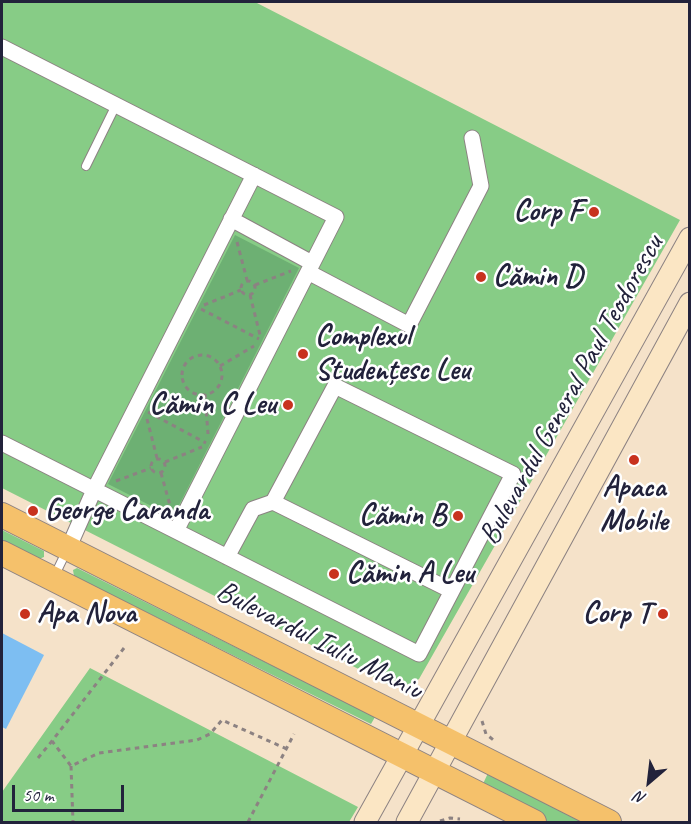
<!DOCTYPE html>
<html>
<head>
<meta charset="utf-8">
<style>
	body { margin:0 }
	#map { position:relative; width:691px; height:824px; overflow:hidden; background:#f5e2c9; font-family:Caveat,sans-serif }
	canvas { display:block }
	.frame { position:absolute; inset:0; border:3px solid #22223b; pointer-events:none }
	.north { position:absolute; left:619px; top:752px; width:60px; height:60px; -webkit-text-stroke:4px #fff; paint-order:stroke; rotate:208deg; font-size:16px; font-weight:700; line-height:24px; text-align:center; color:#22223b }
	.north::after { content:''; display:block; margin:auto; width:21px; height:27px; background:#22223b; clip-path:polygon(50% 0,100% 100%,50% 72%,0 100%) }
	.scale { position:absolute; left:12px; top:785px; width:112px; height:27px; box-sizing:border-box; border:3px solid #22223b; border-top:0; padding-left:8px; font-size:18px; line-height:21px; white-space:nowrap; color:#22223b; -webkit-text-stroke:4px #fff; paint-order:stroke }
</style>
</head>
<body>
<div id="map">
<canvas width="691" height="824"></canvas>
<div class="frame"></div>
<div class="north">N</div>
<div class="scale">50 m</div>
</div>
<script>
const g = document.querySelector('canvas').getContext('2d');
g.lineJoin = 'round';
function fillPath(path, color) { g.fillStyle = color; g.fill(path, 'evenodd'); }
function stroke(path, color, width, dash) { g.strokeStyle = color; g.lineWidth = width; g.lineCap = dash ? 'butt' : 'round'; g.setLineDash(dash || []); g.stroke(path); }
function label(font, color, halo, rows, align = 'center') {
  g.font = font + ' Caveat,sans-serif'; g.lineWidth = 5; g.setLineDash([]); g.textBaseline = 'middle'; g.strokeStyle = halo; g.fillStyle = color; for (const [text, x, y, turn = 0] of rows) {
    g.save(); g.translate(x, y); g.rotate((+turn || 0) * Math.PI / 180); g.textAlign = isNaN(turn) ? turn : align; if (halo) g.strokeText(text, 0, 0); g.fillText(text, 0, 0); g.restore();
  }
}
fillPath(new Path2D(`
	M2,2H255L680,220L419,679L411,684L392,686L2,488Z
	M2,530L44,551V557L39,559L2,540Z
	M77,568L375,717L371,724L74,576L73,570Z
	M90,668L358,807L349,822H2V792Z
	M489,771L591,822H549L481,788Z`), '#87cc86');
fillPath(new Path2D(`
	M235,235L299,268L173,517L108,484Z`), '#6db073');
fillPath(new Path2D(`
	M2,633L44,655L6,729L2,727Z`), '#7dbef2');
const lane = new Path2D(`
	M86,166L116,105
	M54,577L67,550`);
const street = new Path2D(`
	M2,47L336,217L176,531L2,443
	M231,219L312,263
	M308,272L409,325L481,186L472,138
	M273,502L452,591
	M176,531L419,654L513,474L335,386L273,502L253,509L227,557
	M68,549L94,490L254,175`);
const secondary = new Path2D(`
	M365,822L690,238
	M407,822L690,303`);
const primary = new Path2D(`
	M2,515L609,822
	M2,553L534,822`);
stroke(lane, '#8c8282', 10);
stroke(street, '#8c8282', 17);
stroke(secondary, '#8c8282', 23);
stroke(primary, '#8c8282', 26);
stroke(new Path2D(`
	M237,242L247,280
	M241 288a7 7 0 1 1 14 0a7 7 0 1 1-14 0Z
	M255,285L291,271
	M250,295L260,335
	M204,305L241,290
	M201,309L259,339
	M182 375a20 20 0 1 1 40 0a20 20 0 1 1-40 0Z
	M220,366L254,346
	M205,394L208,434
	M148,412L206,443
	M147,419L157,458
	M151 466a7 7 0 1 1 14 0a7 7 0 1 1-14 0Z
	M165,462L202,447
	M161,473L171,509
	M116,481L151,468
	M124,648L52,741L71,766L99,753L197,740L210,734L222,720L287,749
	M482,721L486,734L496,742
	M38,758L52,741
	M71,766L73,822
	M440,821L450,818L460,819
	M248,822L294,734`), '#8c8282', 3, [4.5, 4.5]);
stroke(lane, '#fff', 8);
stroke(street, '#fff', 15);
stroke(secondary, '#fbe6c4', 21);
stroke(primary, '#f5c16b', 24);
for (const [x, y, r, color] of [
	[594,212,6,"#c8321e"],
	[481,277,6,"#c8321e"],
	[303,354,6,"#c8321e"],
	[288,405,6,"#c8321e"],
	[634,460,6,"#c8321e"],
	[33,511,6,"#c8321e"],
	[458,516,6,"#c8321e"],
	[334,574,6,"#c8321e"],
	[25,614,6,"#c8321e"],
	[663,614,6,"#c8321e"]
]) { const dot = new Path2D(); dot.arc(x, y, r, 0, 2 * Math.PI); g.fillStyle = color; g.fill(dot); stroke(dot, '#fff', 2); }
label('bold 30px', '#22223b', '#fff', [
	["Corp F",582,212,"right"],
	["Cămin D",493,277],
	["Complexul",315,337],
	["Studențesc Leu",315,371],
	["Cămin C Leu",276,405,"right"],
	["Apaca",634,488,"center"],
	["Mobile",634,522,"center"],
	["George Caranda",45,511],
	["Cămin B",446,516,"right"],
	["Cămin A Leu",346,574],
	["Apa Nova",37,614],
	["Corp T",651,614,"right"]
], 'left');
label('30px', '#22223b', '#fff', [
	["Bulevardul General Paul Teodorescu",572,390,-61],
	["Bulevardul Iuliu Maniu",319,641,27]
]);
</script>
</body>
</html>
